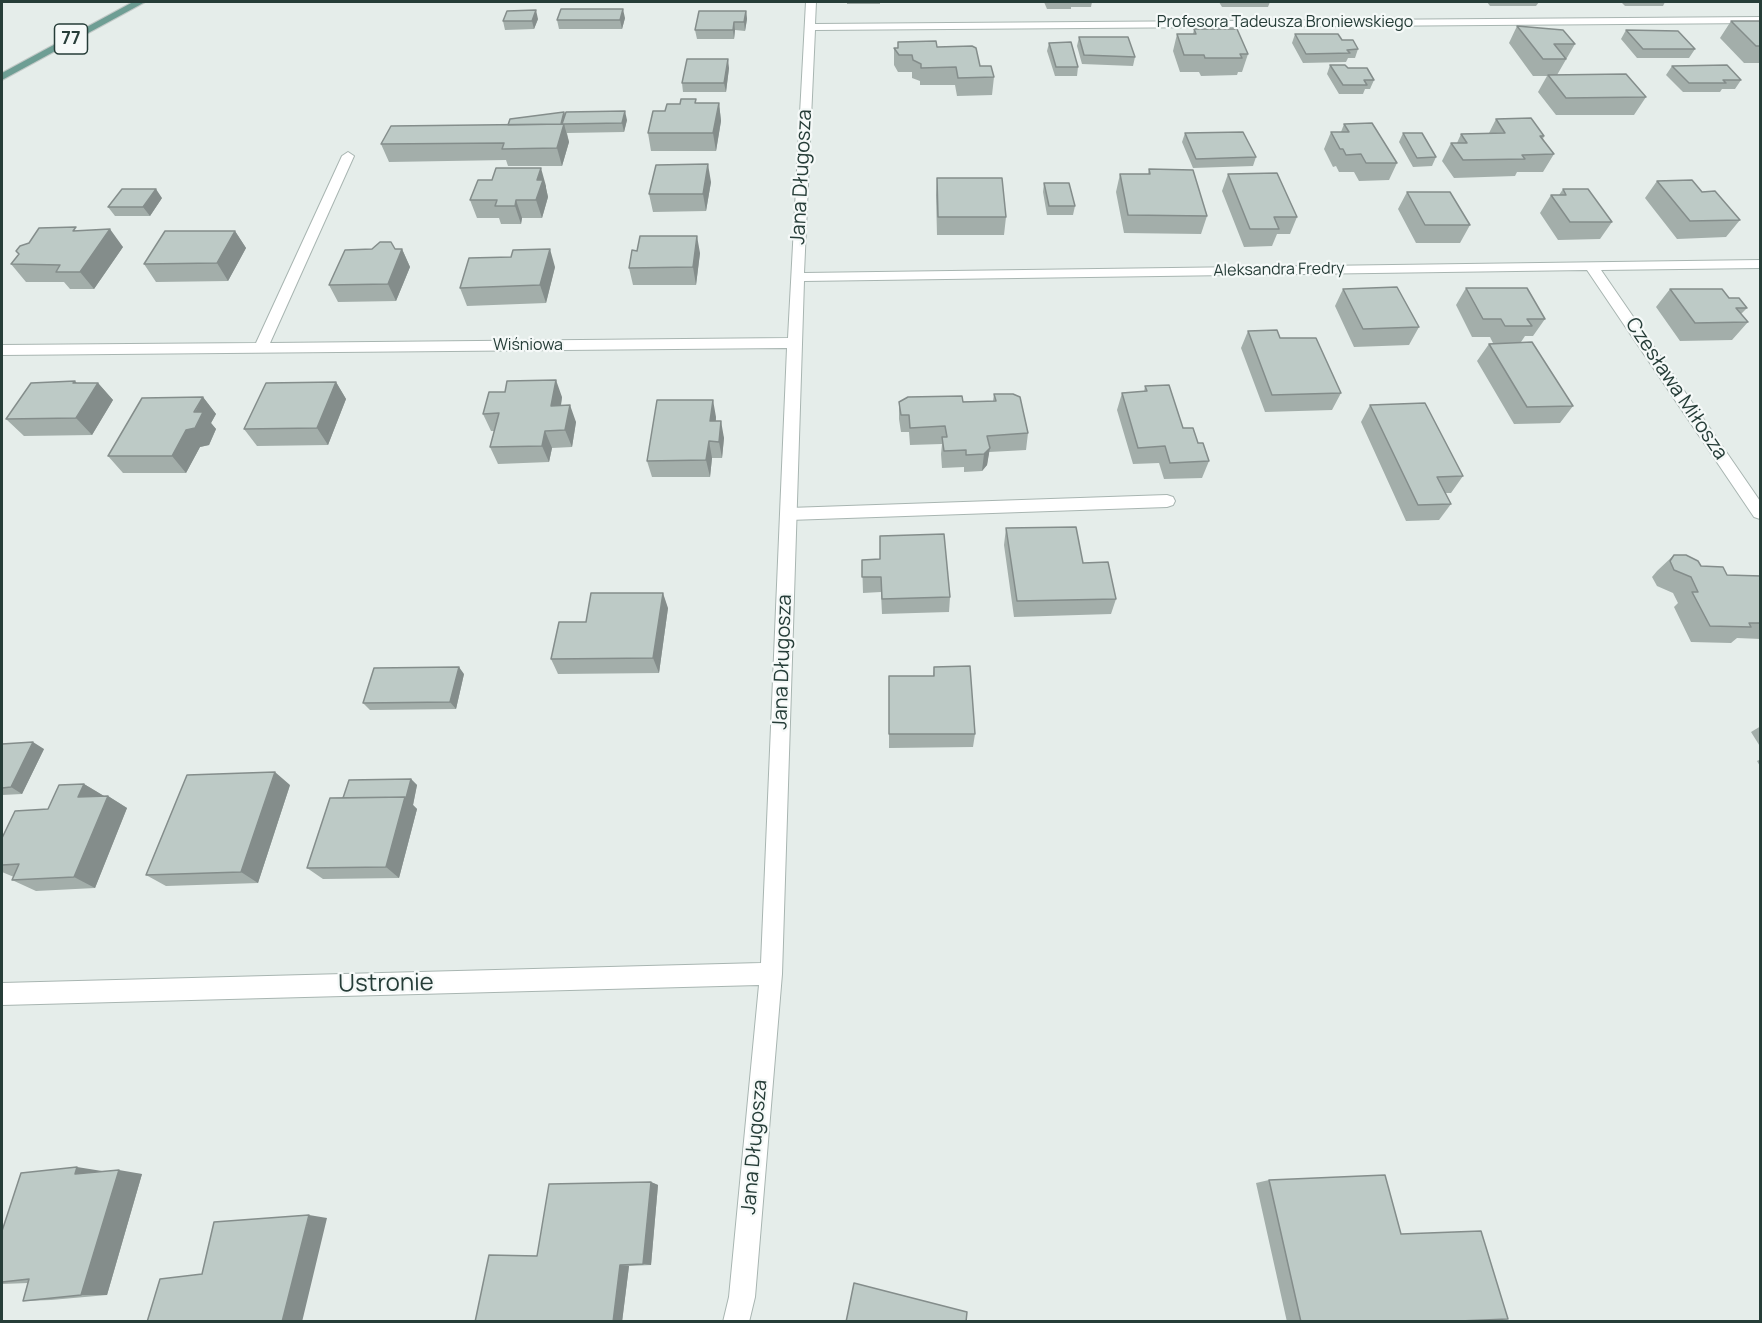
<!DOCTYPE html>
<html>
<head>
<meta charset="utf-8">
<style>
	body { margin:0 }
	#map { position:relative; width:1762px; height:1323px; overflow:hidden; background:#e5edea; font-family:Manrope,sans-serif }
	canvas { display:block }
	.frame { position:absolute; inset:0; border:3px solid #263d38; pointer-events:none }
</style>
</head>
<body>
<div id="map">
<canvas width="1762" height="1323"></canvas>
<div class="frame"></div>
</div>
<script>
const g = document.querySelector('canvas').getContext('2d');
g.lineJoin = 'round';
function stroke(path, color, width, dash) { g.strokeStyle = color; g.lineWidth = width; g.lineCap = dash ? 'butt' : 'round'; g.setLineDash(dash || []); g.stroke(path); }
function fillPath(path, color) { g.fillStyle = color; g.fill(path, 'evenodd'); }
function label(font, color, halo, rows, align = 'center') {
  g.font = font + ' Manrope,sans-serif'; g.lineWidth = 4.5; g.setLineDash([]); g.textBaseline = 'middle'; g.strokeStyle = halo; g.fillStyle = color; for (const [text, x, y, turn = 0] of rows) {
    g.save(); g.translate(x, y); g.rotate((+turn || 0) * Math.PI / 180); g.textAlign = isNaN(turn) ? turn : align; if (halo) g.strokeText(text, 0, 0); g.fillText(text, 0, 0); g.restore();
  }
}
const service = new Path2D(`
	M1167,495L1173,497L1175,501L1173,505L1167,507L789,520L783,518L781,514L783,510L789,508Z`);
const minor = new Path2D(`
	M806,2H816L815,24L1760,17V23L815,30L804,273L1760,260V268L1601,270L1760,501V519L1754,517L1587,270L804,281L782,974L755,1297L749,1322H723L729,1297L759,985L2,1005V983L761,963L787,348L2,355V345L256,343L342,156L348,152L354,156L270,343L788,338Z`);
const primary = new Path2D(`
	M133,2H145L2,80V73Z`);
stroke(service, '#a8b5b1', 2);
stroke(minor, '#a8b5b1', 2);
stroke(primary, '#c2c9c7', 2);
fillPath(service, '#fff');
fillPath(minor, '#fff');
fillPath(primary, '#6e9e94');
fillPath(new Path2D(`
	M847,2H880V4H847Z
	M1044,2H1092L1091,7H1071V9H1047Z
	M1219,2H1270L1268,7H1222Z
	M1487,2H1539L1536,6H1490Z
	M1621,2H1665L1663,6H1625Z
	M746,11L747,19L745,31L735,30L734,39H697L695,30Z
	M625,18L622,29H559L557,20Z
	M538,19L534,29L505,30L503,21Z
	M1731,21H1761V63H1744L1720,38Z
	M1517,26L1575,44L1557,75L1646,97L1634,115H1556L1538,92L1547,76H1533L1509,43Z
	M1194,29L1248,54L1242,72H1238L1237,75L1201,76L1199,72H1180L1173,51L1177,34H1193Z
	M1626,30L1695,49L1689,58H1637L1621,39Z
	M1295,34L1342,40L1358,49L1355,58H1348L1346,62L1303,63L1292,43Z
	M1079,37L1135,57L1133,66L1082,64L1077,46Z
	M1049,43L1078,67L1077,76H1055L1047,51Z
	M937,47L980,66L994,77L992,95L957,96L955,85H920V81L912,78V72H898L894,65V48Z
	M1330,65L1348,68L1374,80L1370,89H1365L1363,94H1339L1327,74Z
	M1672,66L1741,80L1735,89H1722L1720,92H1683L1666,75Z
	M729,68L726,92H683L682,83Z
	M696,103H719L721,121L716,151H651L648,133L665,111Z
	M564,112L565,116L627,120L624,132L567,133L569,142L562,166H508L506,160L389,162L381,144L508,125Z
	M1496,119L1544,136L1543,139L1554,154L1543,172H1517L1515,176L1454,178L1442,161L1451,143H1457L1461,134L1489,133Z
	M1344,124L1397,163L1389,180L1359,181L1354,172H1339L1336,166L1333,167L1324,149L1331,132H1341Z
	M1185,133L1256,157L1253,166L1193,168L1182,142Z
	M1403,133L1436,157L1432,166L1413,167L1399,142Z
	M1149,169L1207,216L1201,234L1124,233L1116,192L1120,174H1148Z
	M1228,174L1297,217L1290,234H1277L1272,246L1244,247L1222,191Z
	M937,178L1006,217L1004,235H937L936,195Z
	M1657,181L1702,192L1740,220L1726,237L1677,239L1645,198Z
	M711,182L706,211L653,212L649,194Z
	M1044,183L1075,206L1073,215H1047L1043,192Z
	M546,186V188L548,197L542,218H522L521,224H501L499,218H477L470,200Z
	M1563,189L1612,222L1600,239L1558,240L1540,213L1551,195H1559Z
	M1407,192L1470,225L1460,243H1416L1398,209Z
	M162,198L150,216H115L108,207Z
	M78,230L123,247L94,289H70L64,282H26L11,264Z
	M235,231L246,248L228,281L156,282L144,264Z
	M395,249H402L410,267L396,301L338,302L329,285Z
	M700,253L696,285H633L629,268Z
	M555,267L546,303L467,306L460,288Z
	M1466,288L1545,319L1533,336H1525L1521,342L1573,406L1560,423L1514,424L1477,361L1489,344L1493,343L1490,337H1472L1456,305Z
	M1343,289L1419,327L1409,345L1354,347L1335,306Z
	M1670,289L1729,298L1747,308L1741,314L1748,322L1732,340L1680,341L1656,307Z
	M1248,331L1280,338L1341,393L1332,410L1265,412L1241,348Z
	M336,382L346,399L328,445L257,446L244,429Z
	M76,383H98L113,400L92,435L24,436L6,419Z
	M1145,386L1183,428L1198,443L1209,461L1202,478L1164,479L1159,463L1133,464L1117,410L1122,393L1144,392Z
	M994,394L1028,433L1026,450L989,452L987,465L982,471L964,472V467L942,468L941,454L942,444L910,445L909,432H901L899,419V402L993,401Z
	M203,397L216,414L211,423L216,429L209,445L200,447L186,473H123L108,456Z
	M562,397L561,406L576,422L572,447L552,448L549,462L498,464L490,447L495,431H491L483,414Z
	M1370,405L1463,476L1451,493H1445L1451,504L1439,520L1406,521L1361,422Z
	M716,417V421L724,438L722,458H712L710,477H652L647,461Z
	M1006,528L1083,563L1116,599L1111,614L1014,617L1004,545Z
	M880,536L950,597L949,612L882,614L881,592L863,593L862,560L880,559Z
	M1674,555L1701,566L1727,575L1761,576V639L1737,638L1731,643L1691,642L1674,607L1678,603L1673,593L1657,586L1652,577L1657,571Z
	M668,608L659,673L558,674L551,659L586,622Z
	M934,667L975,734L973,747L889,748V676H933Z
	M464,674L456,709L370,710L363,703Z
	M1761,726V748L1751,732Z
	M2,744L44,749L22,794L2,795Z
	M1761,759V768L1757,761Z
	M411,779L417,785L413,805L417,809L399,878L323,879L307,868L343,798Z
	M84,784L104,796H108L127,808L95,888L36,891L12,880L14,877L2,872V838L48,809Z
	M290,785L258,883L166,886L146,875Z
	M102,1171V1172L142,1174L107,1295L51,1300L23,1301L28,1283L2,1284V1231Z
	M1269,1180L1401,1234L1435,1322H1287L1256,1183Z
	M651,1182L658,1185L651,1265L629,1266L622,1322L537,1256Z`), '#a3aeaa');
fillPath(new Path2D(`
	M623,9L625,18L622,29L620,20Z
	M536,10L538,19L534,29L532,21Z
	M746,11L747,19L745,31L744,22Z
	M734,22L735,30L734,39L733,30Z
	M728,59L729,68L726,92L724,83Z
	M719,103L721,121L716,151L713,133Z
	M625,111L627,120L624,132L622,123Z
	M564,112L566,121L564,124L569,142L562,166L557,148Z
	M708,164L711,182L706,211L703,194Z
	M541,168L546,186V188L548,197L542,218L536,200L537,180Z
	M156,189L162,198L150,216L143,207Z
	M516,200L522,218L521,224L515,206Z
	M110,229L123,247L94,289L80,272Z
	M235,231L246,248L228,281L217,263Z
	M697,236L700,253L696,285L693,267Z
	M402,249L410,267L396,301L388,284Z
	M550,249L555,267L546,303L540,285Z
	M556,380L562,397L558,423L551,406Z
	M75,381L89,397L98,383L113,400L92,435L76,418L73,383Z
	M336,382L346,399L328,445L317,428Z
	M203,397L216,414L211,423L216,429L209,445L200,447L186,473L172,456Z
	M713,400L716,417L714,438L710,421Z
	M570,405L576,422L572,447L565,430Z
	M721,421L724,438L722,458L719,442Z
	M545,431L552,448L549,462L542,446Z
	M709,441L712,458L710,477L706,460Z
	M990,448L987,465L982,471L984,454Z
	M663,593L668,608L659,673L653,658Z
	M459,667L464,674L456,709L450,702Z
	M33,742L44,749L22,794L11,787Z
	M275,772L290,785L258,883L241,872Z
	M411,779L417,785L413,805L417,809L399,878L386,867L405,797Z
	M84,784L104,796L78,797Z
	M108,796L127,808L95,888L74,877Z
	M77,1167L102,1171L100,1178L75,1174Z
	M119,1170L142,1174L107,1295H81Z
	M651,1182L658,1185L651,1265L643,1264Z
	M309,1215L327,1218L302,1322H282Z
	M620,1265L629,1266L622,1322H613Z`), '#848d8b');
const building = new Path2D(`
	M561,9H623L620,20H557Z
	M536,10L532,21H503L507,11Z
	M699,11H746L744,22H734L733,30H695Z
	M1731,21H1761V46H1756Z
	M1517,26L1563,30L1575,44H1554L1566,59H1543Z
	M1194,29H1237L1248,54H1240L1242,58H1205L1204,55H1184L1177,34H1196Z
	M1626,30L1678,31L1695,49H1643Z
	M1295,34H1338L1342,40H1353L1358,49L1347,50L1350,53L1306,54Z
	M1079,37H1128L1135,57L1084,55Z
	M936,41L937,47L972,46L976,48L980,66H991L994,77L958,78L956,67L921,68V64L913,60L912,55H899L894,48H898V42Z
	M1071,42L1078,67H1056L1049,43Z
	M687,59H728L724,83H682Z
	M1330,65H1345L1348,68H1367L1374,80H1364L1367,85H1343Z
	M1727,65L1741,80H1723L1726,83H1689L1672,66Z
	M1626,74L1646,97L1566,98L1548,75Z
	M681,99H696L695,103H719L713,133H648L653,111H665L667,104H680Z
	M625,111L622,123L562,124L566,112Z
	M564,112L561,124L508,125L510,119Z
	M1531,118L1544,136H1540L1554,154L1522,155L1525,159L1463,160L1451,143H1467L1461,134L1505,133L1496,119Z
	M1372,123L1397,163H1366L1361,154L1346,155L1343,149H1340L1331,132H1349L1344,124Z
	M564,124L557,148L502,149L504,143L381,144L391,126Z
	M1243,132L1256,157L1196,159L1185,133Z
	M1403,133H1422L1436,157L1417,158Z
	M708,164L703,194H649L656,165Z
	M496,168H541L537,180H543L536,200H516L515,206H495L497,200H470L478,180H492Z
	M1149,169L1193,170L1207,216L1128,215L1120,174H1150Z
	M1277,173L1297,217H1274L1279,229H1250L1228,174Z
	M937,178H1002L1006,217H938Z
	M1692,180L1702,192L1715,191L1740,220L1690,221L1657,181Z
	M1044,183H1069L1075,206H1049Z
	M122,189H156L143,207H108Z
	M1563,189H1588L1612,222H1570L1551,195H1566Z
	M1407,192H1450L1470,225H1425Z
	M76,227L73,231L110,229L80,272H56L60,265L11,264L19,254L16,251L20,246L29,243L39,228Z
	M165,231H235L217,263L144,264Z
	M640,236H697L693,267L629,268L632,250L637,251Z
	M380,242H391L395,249H402L388,284L329,285L345,250L372,249Z
	M550,249L540,285L460,288L469,258L511,257L513,250Z
	M1397,287L1419,327L1363,329L1343,289Z
	M1466,288H1527L1545,319H1527L1532,326H1505L1501,319H1483Z
	M1670,289H1722L1729,298H1739L1747,308H1736L1748,322L1695,323Z
	M1277,330L1280,338H1316L1341,393L1272,395L1248,331Z
	M1532,342L1573,406L1527,407L1489,344Z
	M556,380L551,406L570,405L565,430L545,431L542,446L490,447L499,413L483,414L489,392H505L507,381Z
	M75,381L73,383H98L76,418L6,419L31,383Z
	M336,382L317,428L244,429L266,383Z
	M1169,385L1183,428H1193L1198,443H1203L1209,461L1170,463L1165,446L1138,448L1122,393L1147,391L1145,386Z
	M994,394H1013L1020,397L1028,433L987,436L990,448L984,454L966,455V450L944,451L942,437H947L945,426L910,428L909,415H901L899,402L908,397L962,396L963,402L996,401Z
	M203,397L194,412H203L195,428L186,430L172,456H108L142,398Z
	M657,400H713L710,421H721L719,442L709,441L706,460L647,461Z
	M1425,403L1463,476L1437,477L1451,504L1418,505L1370,405Z
	M1076,527L1083,563L1108,562L1116,599L1017,601L1006,528Z
	M944,534L950,597L882,599L881,577H862V560L880,559V536Z
	M1674,555H1686L1698,561L1701,566L1723,567L1727,575L1761,576V623H1749L1751,627L1710,626L1692,592H1698L1691,577L1674,570L1670,561Z
	M591,593H663L653,658L551,659L559,622H586Z
	M970,666L975,734H889V676H934V667Z
	M459,667L450,702L363,703L374,668Z
	M33,742L11,787L2,788V744Z
	M275,772L241,872L146,875L187,775Z
	M411,779L406,798L405,797L343,798L349,780Z
	M84,784L78,797L108,796L74,877L12,880L19,864L2,865V838L15,811L48,809L59,785Z
	M405,797L386,867L307,868L330,798Z
	M77,1167L75,1174L119,1170L81,1295L23,1301L29,1279L2,1282V1231L21,1173Z
	M1385,1175L1401,1234L1481,1231L1508,1319L1435,1322H1301L1269,1180Z
	M651,1182L643,1264L620,1265L613,1322H475L489,1255L537,1256L549,1184Z
	M309,1215L282,1322H147L160,1279L202,1274L214,1222Z
	M854,1283L967,1312L966,1322H846Z`);
fillPath(building, '#bdcac6');
stroke(building, '#848d8b', 1.5);
label('16px', '#263d38', '#f5f9f8', [
	["Profesora Tadeusza Broniewskiego",1285,23],
	["Aleksandra Fredry",1279,270,-1],
	["Wiśniowa",528,346]
]);
for (const [x, y, w] of [
	[71,39,33]
]) { const box = new Path2D(); box.roundRect(x - w / 2, y - 15, w, 30, 4.5); g.fillStyle = '#f5f9f8'; g.fill(box); stroke(box, '#263d38', 1.5); }
label('bold 18px', '#263d38', null, [
	["77",71,39]
]);
label('20px', '#263d38', '#f5f9f8', [
	["Jana Długosza",802,177,-87],
	["Czesława Miłosza",1676,389,56],
	["Jana Długosza",783,662,-88],
	["Jana Długosza",755,1147,-85]
]);
label('24px', '#263d38', '#f5f9f8', [
	["Ustronie",386,984,-1]
]);
</script>
</body>
</html>
